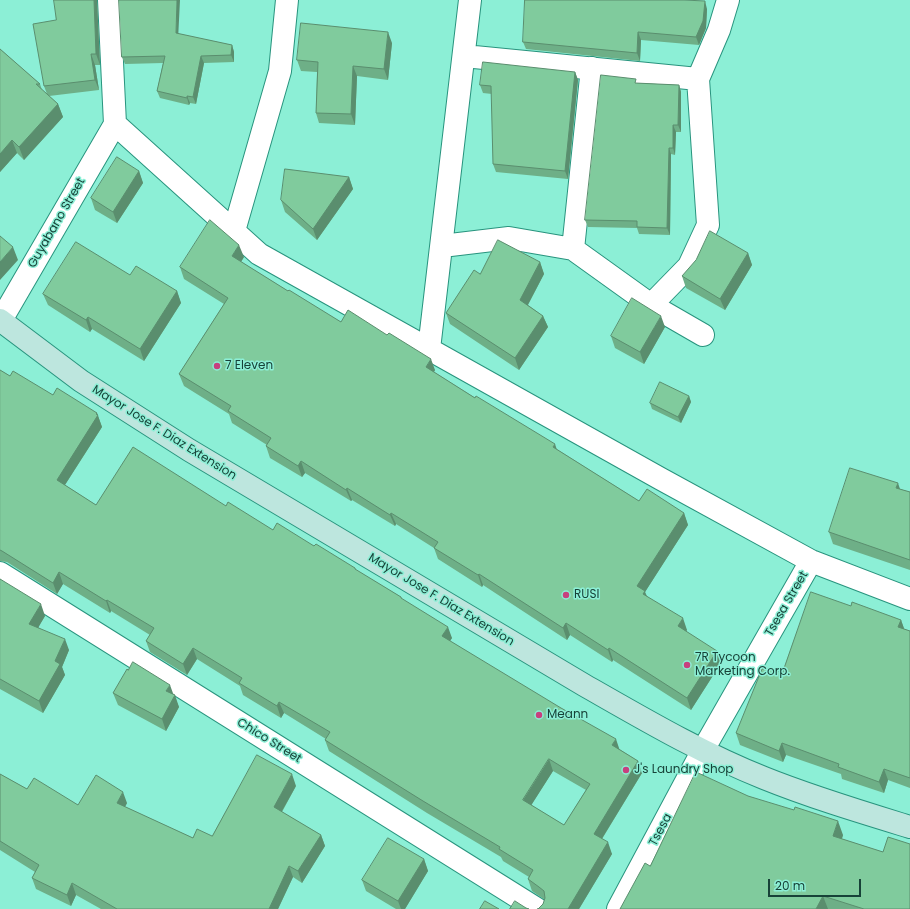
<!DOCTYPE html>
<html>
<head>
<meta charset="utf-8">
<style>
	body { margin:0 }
	#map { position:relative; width:910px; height:909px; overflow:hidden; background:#8cefd6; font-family:Poppins,sans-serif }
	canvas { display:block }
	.scale { position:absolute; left:768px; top:879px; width:93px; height:18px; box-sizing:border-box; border:2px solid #174238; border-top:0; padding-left:5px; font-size:12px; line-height:14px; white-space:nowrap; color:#174238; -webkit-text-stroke:3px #8cefd6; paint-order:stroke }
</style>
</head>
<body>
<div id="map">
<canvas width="910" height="909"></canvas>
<div class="scale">20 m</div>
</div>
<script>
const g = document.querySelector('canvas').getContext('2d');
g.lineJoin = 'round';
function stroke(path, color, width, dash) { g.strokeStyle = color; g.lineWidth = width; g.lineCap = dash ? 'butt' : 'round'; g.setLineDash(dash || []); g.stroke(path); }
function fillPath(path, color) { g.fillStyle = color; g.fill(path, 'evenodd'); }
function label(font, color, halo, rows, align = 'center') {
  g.font = font + ' Poppins,sans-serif'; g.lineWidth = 3; g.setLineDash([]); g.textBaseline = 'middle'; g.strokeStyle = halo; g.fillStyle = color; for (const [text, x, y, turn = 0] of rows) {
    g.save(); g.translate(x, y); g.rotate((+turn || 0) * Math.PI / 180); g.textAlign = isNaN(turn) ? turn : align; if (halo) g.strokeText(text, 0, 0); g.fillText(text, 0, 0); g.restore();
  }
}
const street = new Path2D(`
	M109,0L115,124L259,254L661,479L811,561L910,599
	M464,56L698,79
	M234,231L280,71L287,0
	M442,246L509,238L573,249L651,305L703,335
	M573,249L592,68
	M651,305L689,266L708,225L698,79L719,30L728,0
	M0,322L115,124
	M429,349L470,0
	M0,573L537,909
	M618,909L703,750L811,561`);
const secondary = new Path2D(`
	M0,320L81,381L189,450L584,685C642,718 701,753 764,778C811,797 861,812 910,827`);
stroke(street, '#28947e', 24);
stroke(secondary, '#28947e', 24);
stroke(street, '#fff', 22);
stroke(secondary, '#bde6de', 22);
fillPath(new Path2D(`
	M97,0L100,65H95L99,90L49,96L58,104L63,117L24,160L17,153L0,172V49L40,84L42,90L47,94L44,86L56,20Z
	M707,9L706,28L699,45L641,40L640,61L526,49L523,42Z
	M179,34L232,45L234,52V62L204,63L196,104L190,103L189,105L160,98L157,91L163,63L125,64L122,57Z
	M392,43L388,80L357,76L355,125L319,123L316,113L317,72L301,71L297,60Z
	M575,72L578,80L568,179L496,172L493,164L492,94L483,93L480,85Z
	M637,83L679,85L681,92V132H676L675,155L671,154L670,235L639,234L637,228L588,227L585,220Z
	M139,171L143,183L117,223L95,210L91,198Z
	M349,177L353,189L317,240L285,212L281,200Z
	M748,253L752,265L725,310L686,288L682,276Z
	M244,257L241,262L288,291L341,322L435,370L434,372L639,501L684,513L688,525L645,592L647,596L687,630L686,631L721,663L691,710L613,660L612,662L570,635L567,640L483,585L482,587L438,559L434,548L396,524L395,526L352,500L351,501L305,473L302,477L270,458L266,446L267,445L232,423L229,414L184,386L179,374L224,304L184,279L180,267Z
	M540,262L544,274L528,305L543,316L548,327L519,370L450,324L446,313L480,274Z
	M177,291L181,303L144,361L92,329L90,332L48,305L43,294Z
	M665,327L644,364L615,348L611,336Z
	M0,370L10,376L53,395L97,413L102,427L65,485L96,505L226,506L273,530L314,546L355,568L356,570L401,597L402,599L452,638L450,641L638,761L642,773L602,839L612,854L579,909H537H538L543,904L545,900L532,891L528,879L529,877L503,861L501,857L427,813L329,751L325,740L326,739L284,713L281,718L243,695L240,686L197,659L187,675L150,652L146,641L150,635L111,611L110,613L63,584L57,594L7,562L0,561ZM553,771L586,790L564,825L531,805Z
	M689,396L691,402L681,423L652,409L650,403Z
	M900,489L910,492V570L833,544L829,532Z
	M0,579L45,616L38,627L69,650L62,667L65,675L43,713L0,689Z
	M851,606L901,620L904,629L910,631V788L888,780L884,793L842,779L841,774L786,755L783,762L740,745L736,733L782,673Z
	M128,670L173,694L179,707L166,731L118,705L113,693Z
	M0,774L27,789L78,805L127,803L125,807L193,838L212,836L296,786L282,812L321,835L325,846L302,883L293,877L278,909H101L76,895L71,906L36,889L32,878L35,872L0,850Z
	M748,796L843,835L842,839L883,852L910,909H620L650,866Z
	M424,859L428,871L405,909H396L366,891L362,880Z`), '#6eaf87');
fillPath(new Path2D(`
	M94,0H97L100,65L96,54Z
	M177,0H180L178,40L176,33Z
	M705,1L707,9L706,28L699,45L696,37Z
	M388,32L392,43L388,80L384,69Z
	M638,32L641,40L640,61L637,53Z
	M232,45L234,52V62L231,55Z
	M91,54L95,65L99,90L95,80Z
	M201,56L204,63L196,104L193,97Z
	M353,66L357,76L355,125L351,114Z
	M575,72L578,80L568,179L565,171Z
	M679,85L681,92V132L678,125Z
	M187,96L190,103L189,105L187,98Z
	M58,104L63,117L24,160L19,147Z
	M673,125L676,132L675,155L673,148Z
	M12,140L17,153L0,172V154Z
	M669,148L671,154L670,235L667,228Z
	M139,171L143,183L117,223L113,212Z
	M349,177L353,189L317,240L313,229Z
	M239,245L244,257L237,268L232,256Z
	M13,247L18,260L0,280V262Z
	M748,253L752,265L725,310L720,299Z
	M540,262L544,274L524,312L520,300Z
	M177,291L181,303L144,361L140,349Z
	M543,316L548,327L519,370L515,358Z
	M661,316L665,327L644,364L640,352Z
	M88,317L92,329L90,332L86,320Z
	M431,359L435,370L430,378L426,367Z
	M689,396L691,402L681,423L678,417Z
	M97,413L102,427L61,491L57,480Z
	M555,444L559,456L553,447Z
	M301,461L305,473L302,477L298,466Z
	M898,483L902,495L896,488Z
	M347,488L352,500L351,501L346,490Z
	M391,513L396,524L395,526L390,515Z
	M684,513L688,525L645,592L649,603L637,586Z
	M59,572L63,584L57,594L53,583Z
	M479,574L483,585L482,587L478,575Z
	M107,600L111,611L110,613L106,601Z
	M41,604L45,616L34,635L29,624Z
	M683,618L687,630L682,638L678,626Z
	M901,620L905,631L898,627Z
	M566,623L570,635L567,640L563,628Z
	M448,627L452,638L446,647L442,636Z
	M65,639L69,650L62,667L65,675L43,713L39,701L55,661Z
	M193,648L197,659L187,675L183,664Z
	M609,648L613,660L612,662L608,650Z
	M717,651L721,663L691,710L687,698Z
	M170,685L174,696L166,691Z
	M175,695L179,707L166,731L162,719Z
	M279,702L284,713L281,718L277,706Z
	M616,739L620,751L612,745Z
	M782,743L786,755L783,762L779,751Z
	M549,759L553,771L527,812L523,800Z
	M638,761L642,773L598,845L594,834Z
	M884,769L888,780L884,793L879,782Z
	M292,774L296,786L278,818L274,807Z
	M123,792L127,803L121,814L117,803Z
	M838,821L843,835L838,850L833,836Z
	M321,835L325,846L302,883L298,871Z
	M608,842L612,854L579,909H568Z
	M424,859L428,871L405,909H401L398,901Z
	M289,866L293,877L278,909H269Z
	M72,883L76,895L71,906L67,895Z
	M823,896L828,909H816Z`), '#5a8e6e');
const building = new Path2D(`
	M54,0H94L96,54H91L95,80L44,86L33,24L56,20Z
	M119,0H177L176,33L232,45L231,55L201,56L193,97L187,96V98L157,91L165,56L122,57Z
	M525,0H684L705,1L703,21L696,37L638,32L637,53L523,42Z
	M301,23L388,32L384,69L353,66L351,114L316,113L318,62L297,60Z
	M0,49L40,84H36L58,104L19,147L12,140L0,154Z
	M483,62L575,72L565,171L493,164L491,86L480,85Z
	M601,75L636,79L635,83L679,85L678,125H673V148H669L667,228L637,227V221L585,220Z
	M117,157L139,171L113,212L91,198Z
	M285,169L349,177L313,229L281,200Z
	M210,220L239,245L232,256L288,291L289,290L341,322L348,310L387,335L389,333L431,359L426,367L475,398L476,396L555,444L553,447L639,501L647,489L684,513L637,586L645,591L643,594L683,618L678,626L717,651L687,698L609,648L608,650L566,623L563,628L479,574L478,575L434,548L438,542L391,513L390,515L347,488L346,490L301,461L298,466L266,446L271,438L228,411L231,406L179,374L228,298L180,267Z
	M710,231L748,253L720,299L682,276L696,260Z
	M0,236L13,247L0,262Z
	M498,240L540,262L520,300L543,316L515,358L446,313L474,270L480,274Z
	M76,242L130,275L136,266L177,291L140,349L88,317L86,320L43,294Z
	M632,298L661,316L640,352L611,336Z
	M0,370L10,376L13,371L53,395L57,388L97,413L96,414L98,415L57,480L96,505L133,447L226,506L228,502L273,530L277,523L314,546L316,544L355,568V569L401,597V598L448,627L442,636L561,708L616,739L612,745L638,761L594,834L608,842L568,909H537H538L543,904L545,898L544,891L539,887L528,879L533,870L499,849L500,847L423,801L325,740L330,732L279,702L277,706L239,683L242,678L193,648L183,664L146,641L154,628L107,600L106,601L59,572L53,583L2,551L0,550ZM549,759L590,784L564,825L523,800Z
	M660,382L689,396L678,417L650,403Z
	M850,468L898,483L896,488L910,492V560L829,532Z
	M0,579L41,604L29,624L65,639L55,661L60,664L39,701L0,679Z
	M811,592L851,606L852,602L901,620L898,627L910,631V778L884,769L879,782L838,767L839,764L782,743L779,751L736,733L762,669H772L782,673Z
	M133,662L170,685L166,691L175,695L162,719L113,693L127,669L128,670Z
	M257,755L292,774L274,807L321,835L298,871L289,866L269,909H117L72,883L67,895L32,878L39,865L0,841V774L27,789L34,778L78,805L96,775L123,792L117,803L193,838L197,829L212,836Z
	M696,772L748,796L794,810L795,807L838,821L833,836L883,852L888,837L910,844V909H864L823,896L816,909H620L645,863L650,866Z
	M388,838L424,859L398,901L362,880Z
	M485,901L499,909H480Z
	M515,901L526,908L529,909H510Z`);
fillPath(building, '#80cb9d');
stroke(building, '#5a8e6e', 1);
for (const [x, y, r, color] of [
	[217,366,4,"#c7407e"],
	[566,595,4,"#c7407e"],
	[687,665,4,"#c7407e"],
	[539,715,4,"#c7407e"],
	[626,770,4,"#c7407e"]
]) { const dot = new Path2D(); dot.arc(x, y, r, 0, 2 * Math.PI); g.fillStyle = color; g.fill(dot); stroke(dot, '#8cefd6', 1.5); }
label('12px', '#174238', '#8cefd6', [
	["Guyabano Street",57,223,-60],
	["Mayor Jose F. Diaz Extension",164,433,32],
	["Mayor Jose F. Diaz Extension",441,600,31],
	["Tsesa Street",787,604,-60],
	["Chico Street",269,741,32],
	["Tsesa",661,830,-62]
]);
label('12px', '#174238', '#8cefd6', [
	["7 Eleven",225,366],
	["RUSI",574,595],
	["7R Tycoon",695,658],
	["Marketing Corp.",695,672],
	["Meann",547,715],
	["J's Laundry Shop",634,770]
], 'left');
</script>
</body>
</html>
